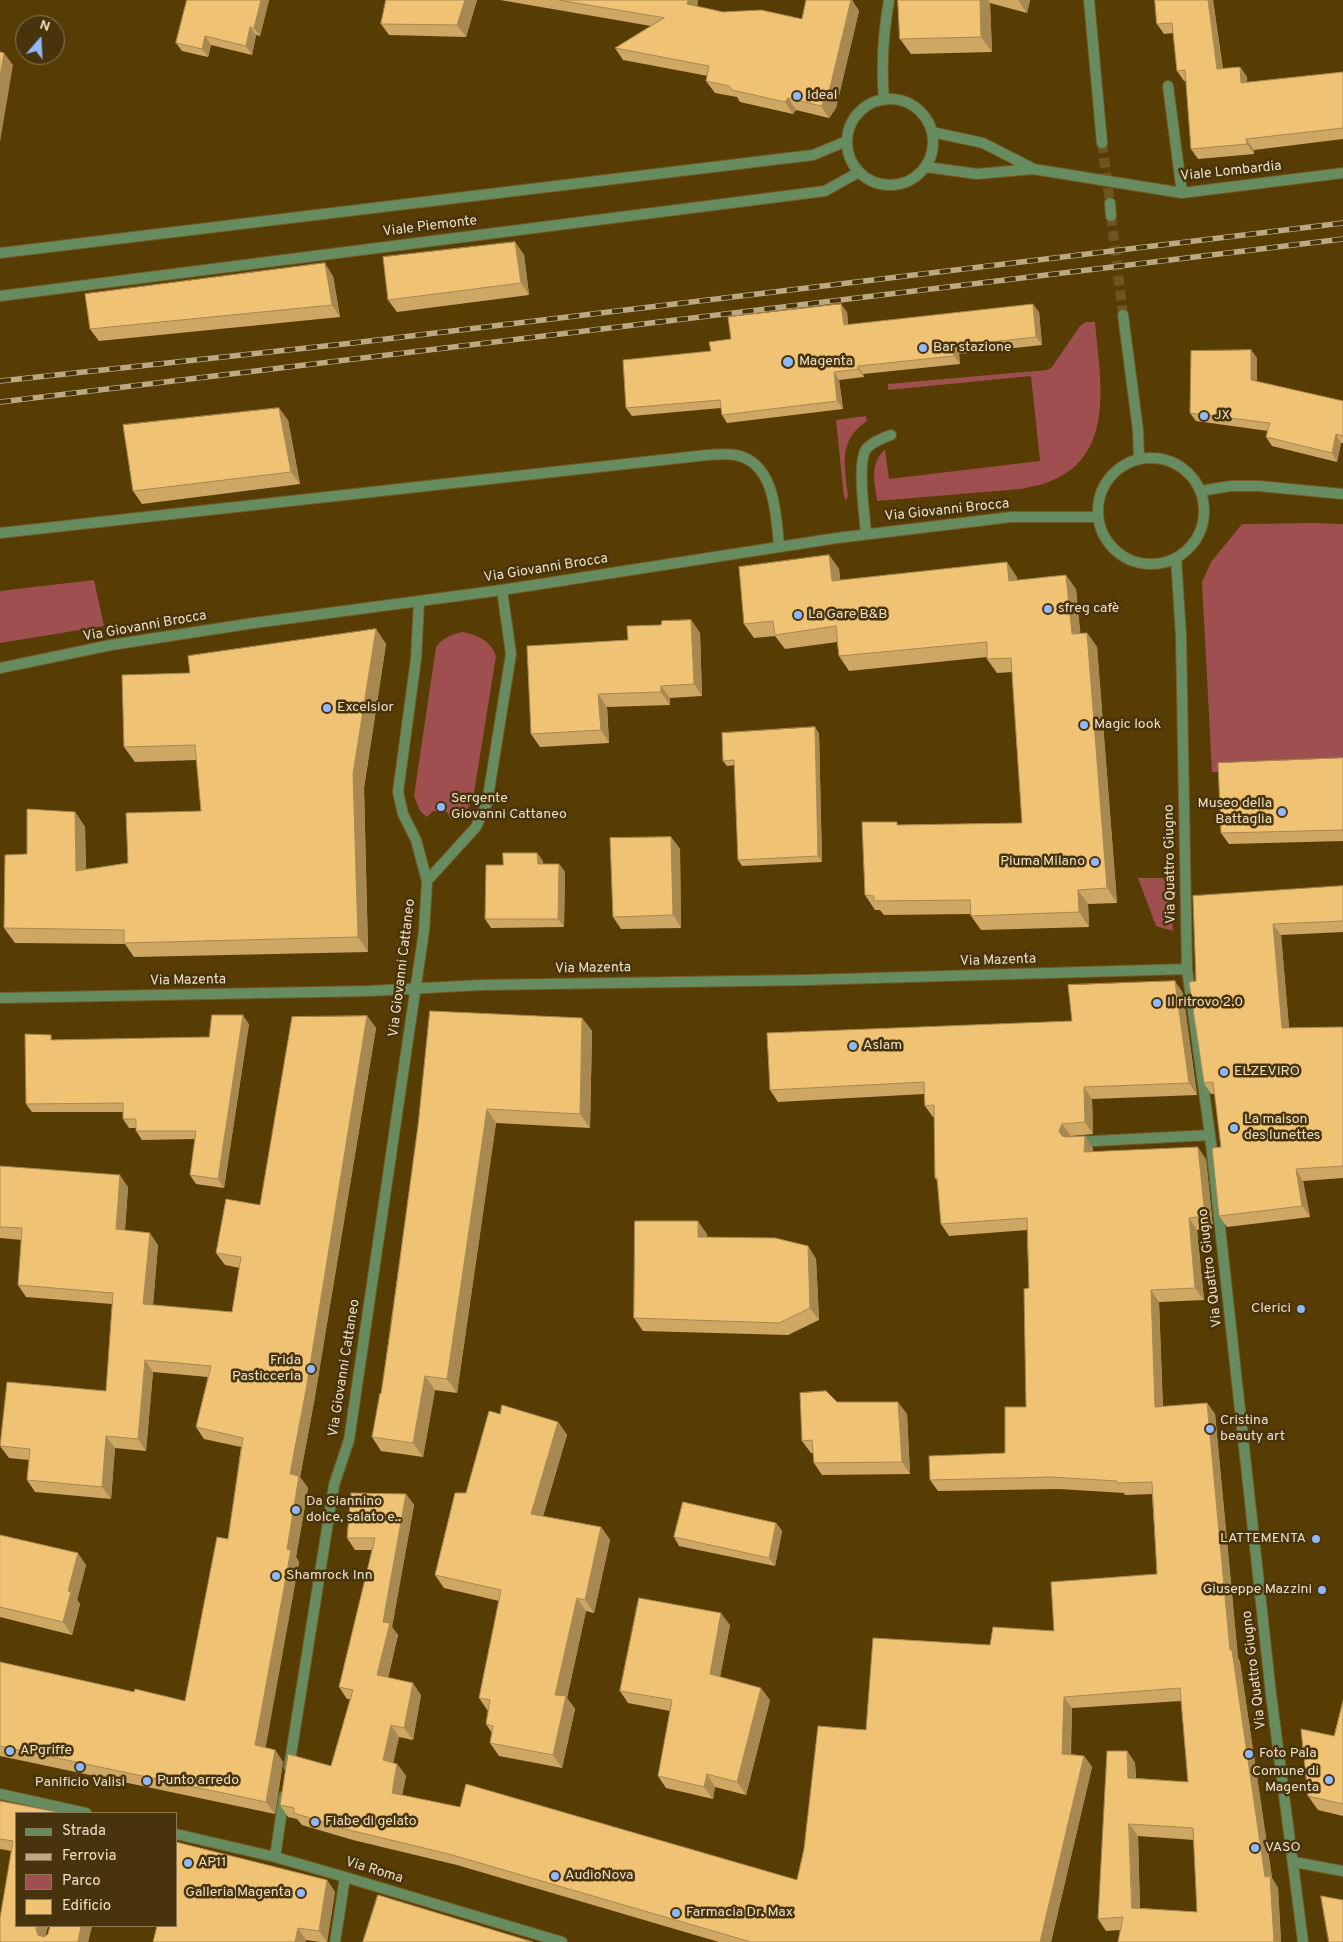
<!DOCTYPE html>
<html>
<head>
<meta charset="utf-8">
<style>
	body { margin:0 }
	#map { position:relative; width:1343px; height:1942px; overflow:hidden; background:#573d03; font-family:Overpass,sans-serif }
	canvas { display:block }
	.legend { position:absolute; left:15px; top:1812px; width:162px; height:115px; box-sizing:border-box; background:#48340c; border:1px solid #8a7856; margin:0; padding:6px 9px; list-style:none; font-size:15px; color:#eedec4 }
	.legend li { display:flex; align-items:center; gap:10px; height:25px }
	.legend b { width:25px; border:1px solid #8a7856 }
	.north { position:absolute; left:15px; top:15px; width:50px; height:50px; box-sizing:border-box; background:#48340c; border:1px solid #8a7856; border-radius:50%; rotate:19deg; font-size:14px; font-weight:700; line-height:20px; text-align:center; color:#eedec4 }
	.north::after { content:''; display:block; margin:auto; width:18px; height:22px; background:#8fb8fd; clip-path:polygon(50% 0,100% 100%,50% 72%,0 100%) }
</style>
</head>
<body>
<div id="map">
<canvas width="1343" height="1942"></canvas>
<ul class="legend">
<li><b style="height:6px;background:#678c60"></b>Strada</li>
<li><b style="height:6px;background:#bca984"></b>Ferrovia</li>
<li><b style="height:14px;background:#a04f50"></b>Parco</li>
<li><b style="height:14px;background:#efc274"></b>Edificio</li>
</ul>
<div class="north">N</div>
</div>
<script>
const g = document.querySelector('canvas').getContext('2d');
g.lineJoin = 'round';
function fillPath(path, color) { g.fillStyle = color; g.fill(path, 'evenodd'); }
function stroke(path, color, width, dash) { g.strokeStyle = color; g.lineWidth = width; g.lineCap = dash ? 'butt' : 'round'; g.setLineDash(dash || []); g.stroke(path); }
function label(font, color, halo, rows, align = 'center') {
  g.font = font + ' Overpass,sans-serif'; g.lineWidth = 5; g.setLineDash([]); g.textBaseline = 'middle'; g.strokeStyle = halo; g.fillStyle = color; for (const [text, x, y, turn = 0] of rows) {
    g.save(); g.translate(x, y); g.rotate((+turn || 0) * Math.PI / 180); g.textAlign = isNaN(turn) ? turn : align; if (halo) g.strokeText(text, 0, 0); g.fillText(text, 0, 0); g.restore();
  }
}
fillPath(new Path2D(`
	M1086,322H1095C1100,381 1118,460 1043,484C1036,486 1028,487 1021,489L877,501C875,483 869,463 885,450L889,479L1040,461L1031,376L888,390V384L1047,370L1052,367L1080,326Z
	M866,416L867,421C837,441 845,466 848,496L846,500L844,497L836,420Z
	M1315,523L1343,524V767L1212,772L1202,582L1211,562L1242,524Z
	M94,580L104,626L0,643V591Z
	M462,632C478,635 490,640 496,656L473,799L467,809L451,820L447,812L433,811L427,817L420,811L414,796L436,647C443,638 450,635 462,632Z
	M1138,878H1169L1173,931L1156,926Z`), '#a04f50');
stroke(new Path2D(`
	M1102,143L1110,203
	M1111,216L1123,315`), '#6e5520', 10, [10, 5]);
const service = new Path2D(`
	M1168,86L1182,193
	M0,533L707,455C716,455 726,453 735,455C775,462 776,514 779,546
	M866,534C865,516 856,461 867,448C874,441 882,438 891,435
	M1075,1142L1210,1135`);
const pedestrian = new Path2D(`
	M1294,1862L1343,1871`);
const minor = new Path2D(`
	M932,132L983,143L1032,168
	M926,167L977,174L1033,169L1182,193L1343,173
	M1176,558L1181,636L1187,969L1210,1135L1271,1694L1303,1942
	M427,881L476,827L487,803L511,654L502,590
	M0,998L369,991L482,985L806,980L1187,969
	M289,1767L334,1485L349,1440L424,931L427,881L416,840L403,814L398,792L416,659L419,602
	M0,1794L86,1813
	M176,1834L275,1857L345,1877L562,1942
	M275,1857L284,1796
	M335,1942L345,1877`);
const tertiary = new Path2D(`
	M1089,0L1102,143
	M847 142a43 43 0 1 1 86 0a43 43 0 1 1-86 0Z
	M884,100C881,65 883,34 889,0
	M1110,203L1111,216
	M0,253L813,155L847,141
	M0,296L825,191L859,172
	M1123,315L1138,430L1139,459
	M1098 511a53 53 0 1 1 106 0a53 53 0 1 1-106 0Z
	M1200,491L1231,486H1259L1343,494
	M0,668L111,645L254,623L502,590L837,538L1011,517H1098`);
stroke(service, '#725a26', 12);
stroke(pedestrian, '#725a26', 12);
stroke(minor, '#725a26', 12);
stroke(tertiary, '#725a26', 12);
stroke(service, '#678c60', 10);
stroke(pedestrian, '#678c60', 10);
stroke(minor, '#678c60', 10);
stroke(tertiary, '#678c60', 10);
const rail = new Path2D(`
	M0,381L353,343L1343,223
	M0,402L1343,239`);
stroke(rail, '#bca984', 5.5);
stroke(rail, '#48340c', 4, [11]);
fillPath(new Path2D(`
	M187,0H269L260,36L256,35L252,55L211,45L208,57L182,51L176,43Z
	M477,0L466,37L389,35L381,24Z
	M500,0H697L698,1L697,7L723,12L802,19L806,0H852L859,11L836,108L829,118L796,110L793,114L740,102L737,97L715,93L706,81L708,76L623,60L615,48L651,26Z
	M898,0H1030L1027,13L990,3L992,52L911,54L900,39Z
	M1155,0H1213L1223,69L1240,67L1247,77V82L1343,72V139L1254,150V154L1198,159L1191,149L1186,81H1184L1177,71L1173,33L1164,34L1157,24Z
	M515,242L524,255L529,295L397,312L388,300Z
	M333,276L340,317L99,341L90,329Z
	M847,312L848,325L1039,312L1042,345L959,354L960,364L863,374L864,377L839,380L843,409L727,423L722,415L721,408L632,416L626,408L711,351L731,339Z
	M1251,350L1257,358V382L1343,401V443H1341L1337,462L1272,446L1266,437L1268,431L1196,421L1190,413Z
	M288,420L300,484L142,504L133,491Z
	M829,555L839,569L840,580L1017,577V580L1076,589L1080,633H1087L1097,647L1117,903L1088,904L1089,927L981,930L971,916V914L884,915L880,910H875L865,895L899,825L1022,823L1012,672L997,673L987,659V657L849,671L839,656L837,642L785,649L775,636L754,638L744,624Z
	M691,620L700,633L702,696L670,698V705L607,707L609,743L540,747L531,734L628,640L661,625Z
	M376,629L386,644L364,788L368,952L134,957L125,944L15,943L4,928L27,854L75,812L85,827L86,869L128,863L201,811L197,760L135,762L124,747L190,673Z
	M819,733L822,862L742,866L738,860L735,765L727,766L723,761Z
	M1343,758V841L1229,844L1221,833Z
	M671,837L680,849L681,928L621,929L613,917Z
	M537,853L543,861V864H559L565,872L564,927L491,928L485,919L503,865Z
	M1343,886V932L1281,935L1289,1028L1343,1027V1178L1303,1181L1310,1217L1227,1227L1219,1216L1221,1147L1215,1094H1211L1204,1083L1196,981L1193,896Z
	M1183,993L1197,1095L1092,1099L1093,1134L1071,1136L1070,1137L1093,1148V1152L1206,1159L1213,1228L1197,1230L1204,1300L1159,1302L1163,1407L1207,1403L1215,1414L1238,1658L1240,1662L1272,1878L1278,1888L1281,1942H1118L1120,1930L1106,1931L1098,1919L1127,1751L1135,1763L1136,1778L1188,1782L1181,1701L1072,1708L1071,1754L1084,1756L1092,1767L1051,1942H719L457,1865L353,1840L302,1825L297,1819L288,1817L280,1805L331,1766L350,1699H347L339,1687L372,1550H355L347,1538L406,1494L414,1505L392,1627L398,1635L388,1678L421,1695L413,1740L399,1737L393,1763L397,1764L406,1776L402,1795L797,1880L866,1730L990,1645L1054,1631L1157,1574L1152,1494L1125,1495L1124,1493L1059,1489L938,1491L930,1480L1005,1453L1026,1407L1029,1288L1027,1230L949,1236L941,1224L938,1182L935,1178L934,1117H933L925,1106L924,1094L778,1102L770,1090L1072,1021ZM1138,1836L1194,1840L1197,1912L1140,1908Z
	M367,1016L376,1028L314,1402L300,1477L308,1488L296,1557L299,1562L265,1748L275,1750L283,1762L275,1814L0,1756V1662L134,1692L185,1701L228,1539L241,1447L204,1439L196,1427L208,1377L153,1372L146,1451L115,1448L111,1499L35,1492L27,1480L29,1460L9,1458L0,1446L106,1391L112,1304L26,1297L18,1285L22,1240L0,1238V1166L128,1187L125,1230L158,1245L153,1305L232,1312L240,1268L225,1265L216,1253L260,1205Z
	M582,1018L592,1031L590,1128L496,1123L457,1393L435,1390L423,1457L381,1451L372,1437L381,1394L418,1126Z
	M249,1024L224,1188L196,1184L190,1175L195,1139L142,1140L136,1131V1128H129L123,1119V1112H32L26,1104L54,1040L209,1037Z
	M707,1234V1237L808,1246L816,1259L819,1320L788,1335L643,1331L634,1318Z
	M500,1414L558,1422L567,1435L543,1516L601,1527L610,1540L594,1613L586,1611L567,1698L575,1709L562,1768L499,1756L490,1743L492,1733L486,1724L488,1711L479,1698L499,1601L444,1588L435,1575L466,1493Z
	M907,1414L910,1474L822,1475L814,1463L813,1453H811L802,1441Z
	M776,1523L782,1531L775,1566L679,1546L674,1537Z
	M0,1535L86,1565L77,1600L80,1604L72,1635L0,1617Z
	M730,1625L720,1677L770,1700L746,1795L715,1787L713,1799L666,1788L658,1776L670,1711L628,1703L620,1691Z
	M1343,1701V1816L1318,1810L1308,1796L1334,1736Z
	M0,1801L62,1813L16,1926H48L45,1936L48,1934L50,1926H92L88,1942H0L11,1851L0,1849Z
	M327,1880L335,1892L327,1942H320L306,1940V1942H153Z`), '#cea764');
fillPath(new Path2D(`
	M261,0H269L260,36L254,28Z
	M465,0H477L466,37L457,25Z
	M688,0H697L698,1L695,16L687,4Z
	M851,0H852L859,11L836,108L829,118L821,106Z
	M980,0H988L990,3L992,52L981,37Z
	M1018,0H1030L1027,13Z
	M1208,0H1213L1224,79L1217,69Z
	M250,27L256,35L252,55L246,46Z
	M205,36L211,45L208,57L202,49Z
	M4,53L13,65L0,142V78Z
	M1240,67L1247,77L1248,93L1241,83Z
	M788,98L796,110L793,114L785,102Z
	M1246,139L1254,150V154L1247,144Z
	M515,242L524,255L529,295L521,283Z
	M325,263L333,276L340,317L332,305Z
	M841,304L847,312L849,333L844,325Z
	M1033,304L1039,312L1042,345L1036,337Z
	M953,346L959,354L960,364L954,356Z
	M1251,350L1257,358V389L1251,380Z
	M858,366L863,374L864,377L858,369Z
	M834,372L839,380L843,409L837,401Z
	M279,408L288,420L300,484L291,472Z
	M1336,434L1341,443L1337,462L1332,453Z
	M829,555L839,569L842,596L832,581Z
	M1007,562L1017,577L1019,595L1009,581Z
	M1066,575L1076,589L1082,648L1072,634Z
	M691,620L700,633L702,696L694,684Z
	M376,629L386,644L364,788L368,952L358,937L353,774Z
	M1087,633L1097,647L1117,903L1107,888Z
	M661,686L670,698V705L661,692Z
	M598,694L607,707L609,743L601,730Z
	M815,727L819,733L822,862L818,856Z
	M75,812L85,827L86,885L76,871Z
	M671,837L680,849L681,928L673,915Z
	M537,853L543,861L544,873L538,864Z
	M559,864L565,872L564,927L558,919Z
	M1078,890L1088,904L1089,927L1079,912Z
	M1273,924L1281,935L1290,1039L1282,1028Z
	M1175,981L1183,993L1197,1095L1189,1083Z
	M243,1015L249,1024L224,1188L218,1179Z
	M367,1016L376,1028L314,1402L300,1477L308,1488L296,1557L299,1562L264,1757L255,1745L290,1474Z
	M582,1018L592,1031L590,1128L580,1114Z
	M1084,1087L1092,1099L1093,1134L1085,1122Z
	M487,1109L496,1123L457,1393L447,1379Z
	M1062,1124L1071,1136L1067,1143L1059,1131Z
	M1085,1136L1093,1148V1164L1084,1152Z
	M1198,1147L1206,1159L1213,1228L1205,1216Z
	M1296,1169L1303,1181L1310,1217L1302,1206Z
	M120,1175L128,1187L124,1241L116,1229Z
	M1189,1218L1197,1230L1204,1300L1195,1288Z
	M698,1221L707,1234V1249L698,1237Z
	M150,1233L158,1245L152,1316L143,1304Z
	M808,1246L816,1259L819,1320L810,1308Z
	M1151,1290L1159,1302L1163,1419L1155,1407Z
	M145,1360L153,1372L146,1451L138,1439Z
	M425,1376L435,1390L423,1457L413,1443Z
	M898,1402L907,1414L910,1474L902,1462Z
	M1207,1403L1215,1414L1238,1658L1240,1662L1272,1878L1278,1888L1281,1942H1274L1265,1877L1230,1650Z
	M558,1422L567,1435L540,1527L531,1514Z
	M106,1436L115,1448L111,1499L102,1487Z
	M406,1494L414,1505L392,1627L398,1635L385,1687L377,1675L383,1622Z
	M776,1523L782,1531L775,1566L769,1558Z
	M601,1527L610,1540L594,1613L585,1600Z
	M78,1553L86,1565L77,1600L80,1604L72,1635L63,1622L68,1591Z
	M577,1598L586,1611L567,1698L575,1709L562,1768L553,1755L555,1695Z
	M721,1613L730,1625L718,1686L710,1674Z
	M413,1683L421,1695L413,1740L404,1728Z
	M761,1688L770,1700L746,1795L737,1782Z
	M1064,1697L1072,1708L1070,1765L1062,1754Z
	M391,1725L399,1737L391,1772L383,1760Z
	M275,1750L283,1762L275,1814L266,1802Z
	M1127,1751L1135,1763L1136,1789L1128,1778Z
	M1084,1756L1092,1767L1051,1942H1040Z
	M397,1764L406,1776L400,1805L392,1793Z
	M707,1774L715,1787L713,1799L704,1787Z
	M1129,1824L1138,1836L1140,1920L1132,1908Z
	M327,1880L335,1892L327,1942L319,1931Z
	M36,1926H48L44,1941L38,1935L36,1929Z
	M81,1926H92L88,1942H78Z
	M298,1928L306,1940V1942H295Z`), '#a78851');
const building = new Path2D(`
	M187,0H261L254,28L250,27L246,46L205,36L202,49L176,43Z
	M386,0H465L457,25L381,24Z
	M559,0H688L687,4L723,12L761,10L802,19L806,0H851L828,96L821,106L788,98L785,102L732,90L729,86L706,81L709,66L615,48L664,18Z
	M898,0H980L981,37L900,39Z
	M1155,0H1208L1217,69L1240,67L1241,83L1343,72V128L1246,139L1247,144L1191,149L1185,70L1177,71L1172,23L1157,24Z
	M0,52L4,53L0,78Z
	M515,242L521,283L388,300L383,257Z
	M325,263L332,305L90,329L85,294Z
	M841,304L844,325L1033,304L1036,337L953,346L954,356L858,366V369L834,372L837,401L722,415L720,400L626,408L623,360L711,351L709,342L731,339L728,317Z
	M1251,350V380L1343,401V436L1336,434L1332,453L1266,437L1270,423L1190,413L1191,351Z
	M279,408L291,472L133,491L123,425Z
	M829,555L832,581L1007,562L1009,581L1066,575L1072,634L1087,633L1107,888L1078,890L1079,912L971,916L970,900L874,901V896L865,895L862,822H897V825L1022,823L1011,658L987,659V642L839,656L836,626L775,635L773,621L744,624L739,567Z
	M691,620L694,684L661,686V692L598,694L601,730L531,734L527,646L628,640L627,626L661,625L662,621Z
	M376,629L353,774L358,937L124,943V930L4,928L5,855L27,854V809L75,812L76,871L128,863L126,813L201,811L195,745L124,747L122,675L190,673L188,656Z
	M815,727L818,856L738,860L734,760L723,761L722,733Z
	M1343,758V830L1221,833L1218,763Z
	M671,837L673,915L613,917L610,838Z
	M503,853H537L538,864H559L558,919H485L486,865H503Z
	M1343,886V921L1273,924L1282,1028L1343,1027V1166L1296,1169L1302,1206L1219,1216L1212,1148L1221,1147L1213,1082L1204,1083L1189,982L1196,981L1193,896Z
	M1175,981L1189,1083L1084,1087L1085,1122L1062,1124L1059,1131L1062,1136L1066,1137L1085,1136L1084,1152L1198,1147L1205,1216L1189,1218L1195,1288L1151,1290L1155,1407L1207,1403L1230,1650H1232L1265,1877L1270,1876L1274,1942H1118L1123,1917L1098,1919L1107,1751H1127L1128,1778L1188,1782L1180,1688L1064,1697L1062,1754L1084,1756L1040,1942H751L449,1854L345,1829L294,1813V1808L280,1805L288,1754L331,1766L353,1690L339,1687L375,1538H347L351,1493L406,1494L383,1622L390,1623L377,1675L413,1683L404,1728L391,1725L383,1760L397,1764L392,1793L460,1807L466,1784L797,1880L804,1849L818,1726L866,1730L873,1638L990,1645L993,1627L1054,1631L1051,1582L1157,1574L1152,1482L1117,1483V1481L1051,1477L930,1480L929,1456L1005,1453V1407H1026L1024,1289L1029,1288L1027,1218L941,1224L937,1178H935L934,1105L925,1106L924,1082L770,1090L767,1033L1072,1021L1068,985ZM1129,1824L1193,1828L1197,1912L1132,1908Z
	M430,1011L582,1018L580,1114L487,1109L447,1379L425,1376L413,1443L372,1437L380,1393L381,1394L391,1326L418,1126Z
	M212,1015H243L218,1179L190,1175L196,1131H136V1119H123V1103L26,1104L25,1034L51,1035V1040L209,1037Z
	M367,1016L306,1390L290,1474L299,1476L287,1549L291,1550L255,1745L275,1750L266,1802L0,1746V1662L134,1692L135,1689L185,1701L217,1537L228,1539L243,1438L196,1427L211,1366L145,1360L138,1439L106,1436L102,1487L27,1480L30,1449L0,1446L7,1382L106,1391L113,1293L18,1285L22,1228L0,1227V1166L120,1175L116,1229L150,1233L143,1304L232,1312L241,1257L216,1253L226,1199L260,1205L292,1017Z
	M635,1221H698V1237L775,1238L808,1246L810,1308L779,1323L634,1318Z
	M826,1391L837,1402H898L902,1462L814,1463L812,1440L802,1441L800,1393Z
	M502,1405L558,1422L531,1514L601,1527L585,1600L577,1598L555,1695L566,1696L553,1755L490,1743L493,1726L486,1724L490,1700L479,1698L501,1590L435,1575L455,1493H466L489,1411L500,1414Z
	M683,1502L776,1523L769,1558L674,1537Z
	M0,1535L78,1553L68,1591L71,1592L63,1622L0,1607Z
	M639,1598L721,1613L710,1674L761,1688L737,1782L707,1774L704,1787L658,1776L672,1700L620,1691Z
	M1343,1701V1804L1308,1796L1301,1729L1334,1736Z
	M0,1801L62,1813H16V1926H36V1929L38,1935L44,1937L48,1934L50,1926H81L78,1942H0V1918L13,1841L0,1839Z
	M176,1842L327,1880L319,1931L298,1928L295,1942H153L157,1926H176Z
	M378,1895L533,1942H363Z
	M1321,1896L1343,1900V1942H1329Z`);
fillPath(building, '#efc274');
stroke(building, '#a78851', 1);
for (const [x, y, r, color] of [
	[797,96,5,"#8fb8fd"],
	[923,348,5,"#8fb8fd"],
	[788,362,6,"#8fb8fd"],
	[1204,416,5,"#8fb8fd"],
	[1048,609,5,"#8fb8fd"],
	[798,615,5,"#8fb8fd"],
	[327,708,5,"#8fb8fd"],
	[1084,725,5,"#8fb8fd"],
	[441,807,5,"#8fb8fd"],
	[1282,812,5,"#8fb8fd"],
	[1095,862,5,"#8fb8fd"],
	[1157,1003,5,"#8fb8fd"],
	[853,1046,5,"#8fb8fd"],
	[1224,1072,5,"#8fb8fd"],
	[1234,1128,5,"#8fb8fd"],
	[1301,1309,5,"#8fb8fd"],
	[311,1369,5,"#8fb8fd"],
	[1210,1429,5,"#8fb8fd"],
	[296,1510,5,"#8fb8fd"],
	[1316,1539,5,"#8fb8fd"],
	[276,1576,5,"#8fb8fd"],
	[1322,1590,5,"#8fb8fd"],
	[10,1751,5,"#8fb8fd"],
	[1249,1754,5,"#8fb8fd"],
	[80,1767,5,"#8fb8fd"],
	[1329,1780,5,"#8fb8fd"],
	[147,1781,5,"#8fb8fd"],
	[315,1822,5,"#8fb8fd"],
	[1255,1848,5,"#8fb8fd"],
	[188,1863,5,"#8fb8fd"],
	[555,1876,5,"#8fb8fd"],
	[301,1893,5,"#8fb8fd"],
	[676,1913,5,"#8fb8fd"]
]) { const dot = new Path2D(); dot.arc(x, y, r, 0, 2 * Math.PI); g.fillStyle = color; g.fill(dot); stroke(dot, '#48340c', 2); }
label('14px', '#eedec4', '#48340c', [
	["Ideal",807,96],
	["Bar stazione",933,348],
	["Magenta",799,362],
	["JX",1214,416],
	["sfreg cafè",1058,609],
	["La Gare B&B",808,615],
	["Excelsior",337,708],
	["Magic look",1094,725],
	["Sergente",451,799],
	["Giovanni Cattaneo",451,815],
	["Museo della",1272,804,"right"],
	["Battaglia",1272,820,"right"],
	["Piuma Milano",1085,862,"right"],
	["Il ritrovo 2.0",1167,1003],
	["Aslam",863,1046],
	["ELZEVIRO",1234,1072],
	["La maison",1244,1120],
	["des lunettes",1244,1136],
	["Clerici",1291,1309,"right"],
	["Frida",301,1361,"right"],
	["Pasticceria",301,1377,"right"],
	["Cristina",1220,1421],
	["beauty art",1220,1437],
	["Da Giannino",306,1502],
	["dolce, salato e..",306,1518],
	["LATTEMENTA",1306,1539,"right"],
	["Shamrock Inn",286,1576],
	["Giuseppe Mazzini",1312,1590,"right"],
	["APgriffe",20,1751],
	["Foto Pala",1259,1754],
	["Comune di",1319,1772,"right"],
	["Magenta",1319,1788,"right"],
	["Punto arredo",157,1781],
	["Panificio Valisi",80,1783,"center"],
	["Fiabe di gelato",325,1822],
	["VASO",1265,1848],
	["AP11",198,1863],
	["AudioNova",565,1876],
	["Galleria Magenta",291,1893,"right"],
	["Farmacia Dr. Max",686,1913]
], 'left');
label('14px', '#eedec4', '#48340c', [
	["Viale Lombardia",1231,172,-6],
	["Viale Piemonte",430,227,-7],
	["Via Giovanni Brocca",947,511,-6],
	["Via Giovanni Brocca",546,569,-9],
	["Via Giovanni Brocca",145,627,-10],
	["Via Quattro Giugno",1171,864,-91],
	["Via Mazenta",998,961,-2],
	["Via Giovanni Cattaneo",403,968,-83],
	["Via Mazenta",593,969,-1],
	["Via Mazenta",188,981,-1],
	["Via Quattro Giugno",1211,1268,-97],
	["Via Giovanni Cattaneo",345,1368,-81],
	["Via Quattro Giugno",1255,1670,-97],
	["Via Roma",374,1871,17]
]);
</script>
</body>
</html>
